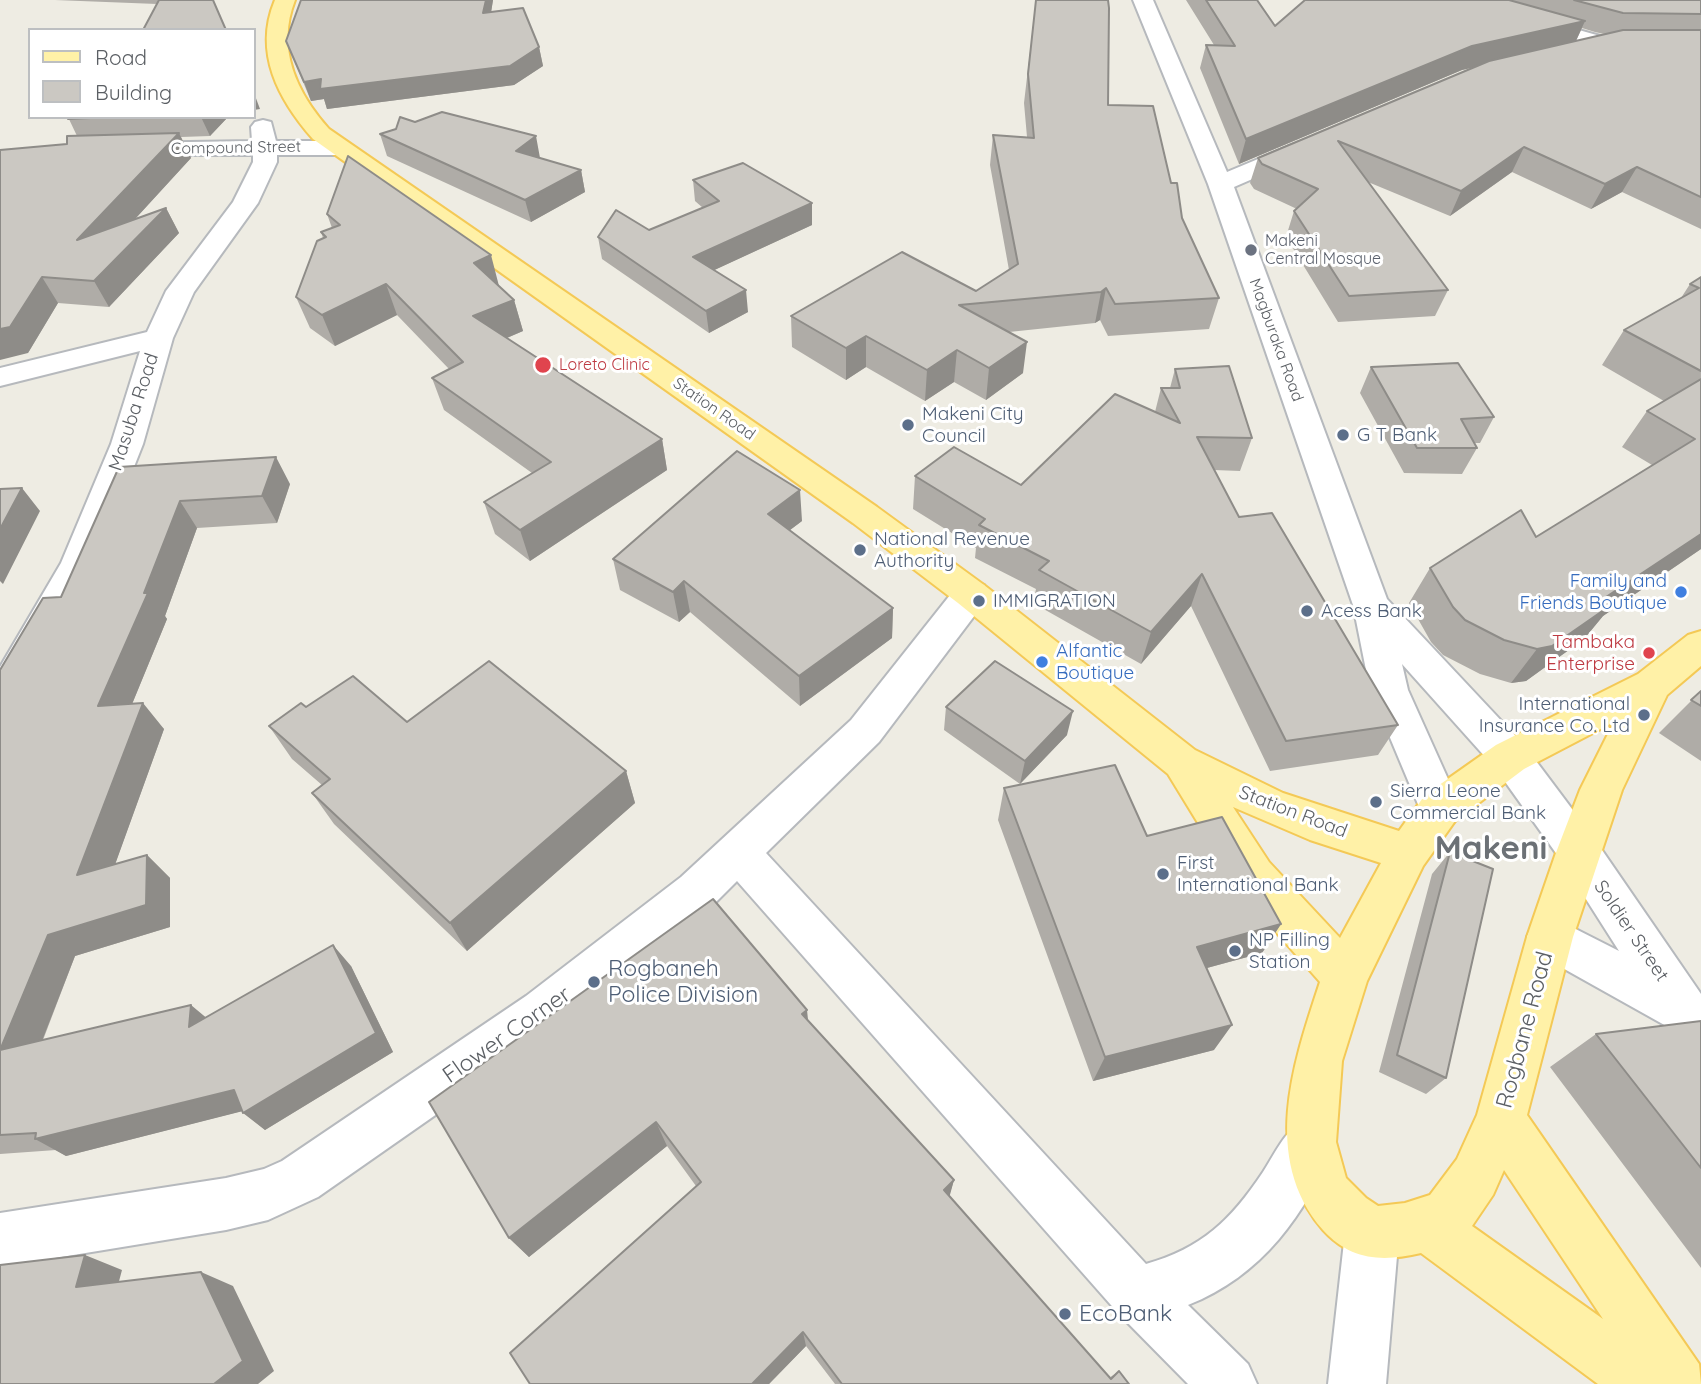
<!DOCTYPE html>
<html>
<head>
<meta charset="utf-8">
<style>
	body { margin:0 }
	#map { position:relative; width:1701px; height:1384px; overflow:hidden; background:#eeece3; font-family:Quicksand,sans-serif }
	canvas { display:block }
	.legend { position:absolute; left:28px; top:28px; width:228px; height:91px; box-sizing:border-box; background:#fff; border:2px solid #bdbfc1; margin:0; padding:9px 12px; list-style:none; font-size:21px; color:#5b5f64 }
	.legend li { display:flex; align-items:center; gap:14px; height:35px }
	.legend b { width:35px; border:2px solid #bdbfc1 }
</style>
</head>
<body>
<div id="map">
<canvas width="1701" height="1384"></canvas>
<ul class="legend">
<li><b style="height:9px;background:#fff1a7"></b>Road</li>
<li><b style="height:19px;background:#cbc8c2"></b>Building</li>
</ul>
</div>
<script>
const g = document.querySelector('canvas').getContext('2d');
g.lineJoin = 'round';
function stroke(path, color, width, dash) { g.strokeStyle = color; g.lineWidth = width; g.lineCap = dash ? 'butt' : 'round'; g.setLineDash(dash || []); g.stroke(path); }
function fillPath(path, color) { g.fillStyle = color; g.fill(path, 'evenodd'); }
function label(font, color, halo, rows, align = 'center') {
  g.font = font + ' Quicksand,sans-serif'; g.lineWidth = 6; g.setLineDash([]); g.textBaseline = 'middle'; g.strokeStyle = halo; g.fillStyle = color; for (const [text, x, y, turn = 0] of rows) {
    g.save(); g.translate(x, y); g.rotate((+turn || 0) * Math.PI / 180); g.textAlign = isNaN(turn) ? turn : align; if (halo) g.strokeText(text, 0, 0); g.fillText(text, 0, 0); g.restore();
  }
}
const minor = new Path2D(`
	M1133,0H1153L1227,172L1294,144H1310L1314,149L1310,154L1234,187L1387,599L1524,745L1593,837L1701,994V1027L1685,1034L1668,1027L1534,952L1527,937L1534,922L1550,916L1619,951L1563,863L1496,769L1402,664L1408,690L1461,808L1455,821L1440,826L1425,821L1370,690L1353,605L1208,184Z
	M1440,0H1472L1618,41L1622,45L1611,51L1443,4Z
	M263,120L271,122L276,141H340L348,143L352,148L348,153L340,155H277V162L258,203L194,292L173,338L143,444L96,563L14,712L0,716V667L61,563L111,444L140,351L0,386V368L147,332L166,291L233,202L253,162V155H135L127,153L123,148L127,143L252,141L251,127L255,122Z
	M971,581L984,585L989,594L984,603L879,742L766,853L1146,1264C1202,1248 1231,1220 1263,1172C1278,1149 1285,1128 1311,1117L1329,1124L1336,1142C1306,1214 1262,1276 1188,1305L1248,1364L1257,1384H1188L1118,1313L737,881L713,905L560,1028L318,1197L268,1220L226,1230L0,1267V1213L226,1178L264,1169L282,1161L526,996L681,877L851,720L958,585Z
	M1372,1206L1391,1214L1399,1233L1386,1384H1328L1345,1233L1353,1214Z`);
const major = new Path2D(`
	M275,0H295C276,48 296,92 329,129L877,507L984,585L1195,750L1283,793L1399,831L1425,795L1496,745L1638,674L1688,635L1701,631V666L1667,695L1622,790L1573,937L1527,1115L1699,1364L1701,1384H1598L1421,1253C1383,1262 1351,1261 1323,1230C1260,1158 1294,1061 1320,982L1239,890L1168,774L958,603L853,523L313,139C278,99 253,52 275,0ZM1614,722L1580,790L1557,850L1527,937L1477,1115L1457,1159L1430,1195L1405,1203L1378,1206L1366,1198L1346,1178L1336,1142L1342,1061L1367,981L1423,866L1455,821L1524,769ZM1233,807L1310,840L1381,863L1340,938L1269,862ZM1504,1170L1603,1319L1472,1226L1493,1195Z`);
stroke(minor, '#b6b9bd', 4);
stroke(major, '#f4c956', 4);
fillPath(minor, '#fff');
fillPath(major, '#fff1a7');
fillPath(new Path2D(`
	M55,0H213L157,4Z
	M301,0H493L491,12L539,47L543,66L514,85L327,109L324,99L311,101L286,41Z
	M1036,0L1108,105L1171,183L1182,218L1219,298L1209,329L1108,336L1100,320L1095,323L1009,332L1023,373L986,400L954,382L925,401L866,367L846,380L792,347L791,316L976,291L1009,270L990,165L993,135L1027,137L1024,103Z
	M1186,0H1257L1275,26L1305,0H1701V229L1622,192L1591,209L1512,172L1450,216L1368,182L1448,290L1435,316L1338,322L1286,237L1294,211L1297,209L1254,189L1250,183L1258,158L1474,67L1462,70L1239,164L1200,68L1206,45H1214ZM1582,28L1595,32L1604,34L1576,41Z
	M68,117H228L210,136L181,137L191,158L135,219L166,208L179,233L109,307L58,303L28,353L67,144L77,136Z
	M380,134L540,158L581,170L585,192L531,222L387,156Z
	M693,180L812,225L714,270L748,312L709,333L602,259L598,237L649,230L703,208L695,201Z
	M327,214L499,286L514,300L523,331L507,338L662,439L667,470L530,561L495,534L484,502L532,473L444,410L432,378L449,369L397,315L335,346L310,328L296,297L323,238L321,232L332,228Z
	M1701,277V549L1603,616L1584,639L1526,681L1511,683L1480,674L1443,655L1431,642L1409,603L1430,568L1536,537L1652,465L1622,447L1647,411L1664,401L1602,365L1624,330L1681,298L1690,284Z
	M1371,367L1494,417L1480,443H1474L1477,448L1462,474L1404,473L1360,393Z
	M1175,369L1252,438L1240,471L1214,470L1239,517L1398,725L1378,755L1270,771L1191,606L1141,664L1033,603L1036,589L975,558L976,548L913,509L915,476L1021,485L1155,412L1161,388H1170Z
	M119,467L290,484L277,523L197,528L165,616L167,619L132,704L164,729L115,864L147,855L170,878V927L75,956L43,1040L206,1017L351,966L393,1052L265,1130L242,1111L66,1156L56,1150L0,1154V670L61,597Z
	M802,521L790,530L893,608L892,638L800,706L690,612L679,622L620,590L613,559Z
	M1701,691V761L1659,733Z
	M306,707L407,722L626,771L635,803L467,951L334,824L312,793L322,785L292,759L269,726Z
	M946,707L1067,735L1020,784L944,730Z
	M1004,788L1147,836L1281,924L1262,953L1207,968L1214,1050L1093,1081L998,820Z
	M1450,852L1446,1078L1426,1094L1379,1072L1432,874Z
	M808,1020L954,1180L949,1196L1109,1378L1119,1371L1129,1384H835L806,1346L769,1384H530L696,1186L667,1146L529,1257L509,1238L429,1102Z
	M1701,1021V1268L1550,1067L1596,1034Z`), '#afaca7');
fillPath(new Path2D(`
	M486,0H493L488,32L483,13Z
	M1585,21L1574,45L1462,70L1239,164L1246,139L1472,46Z
	M539,47L543,66L514,85L327,109L324,99L311,101L304,82Z
	M254,93L260,109L254,110Z
	M201,117H228L210,136Z
	M179,133L191,158L92,266L77,240Z
	M536,136L540,158L516,151Z
	M1524,147L1512,172L1450,216L1461,191Z
	M1637,167L1622,192L1591,209L1605,184Z
	M581,170L585,192L531,222L525,200Z
	M812,203V225L695,279L693,257Z
	M166,208L179,233L109,307L94,281Z
	M491,255L499,286L474,263Z
	M42,277L58,303L28,353L0,360V329Z
	M386,284L397,315L335,346L322,315Z
	M1106,288L1100,320L1095,323L1101,292Z
	M746,290L748,312L709,333L706,311Z
	M514,300L523,331L483,348L473,316Z
	M866,336V367L846,380V348Z
	M1027,342L1023,373L986,400L989,368Z
	M957,350L954,382L925,401L927,370Z
	M662,439L667,470L530,561L520,530Z
	M276,457L290,484L277,523L262,496Z
	M22,488L40,511L3,584L0,581V529Z
	M800,490L802,521L770,545L768,514Z
	M180,501L197,528L165,616L167,619L121,731L98,706Z
	M1701,534V549L1603,616L1584,639L1526,681L1511,683L1537,649L1603,599Z
	M1202,574L1191,606L1141,664L1151,632Z
	M684,581L690,612L679,622L673,592Z
	M893,608L892,638L800,706L799,676Z
	M143,703L164,729L103,898L77,875Z
	M1073,711L1067,735L1020,784L1025,761Z
	M626,771L635,803L467,951L450,923Z
	M147,855L170,878V927L75,956L31,1069L0,1050L48,935Z
	M1281,924L1262,953L1181,975L1197,947Z
	M333,945L351,966L393,1052L265,1130L243,1113L247,1110L66,1156L35,1139Z
	M191,1005L215,1025L189,1027Z
	M807,1010L810,1039L802,1014Z
	M1232,1025L1214,1050L1093,1081L1105,1057Z
	M656,1122L667,1146L529,1257L509,1238Z
	M954,1180L948,1202L944,1190Z
	M85,1255L122,1270L114,1300L76,1287Z
	M201,1272L233,1286L274,1371L258,1384H214Z
	M803,1332L806,1346L769,1384H752Z`), '#8e8c88');
const building = new Path2D(`
	M159,0H213L226,30H143Z
	M301,0H486L483,13L523,8L539,47L510,66L320,89L321,79L304,82L286,41Z
	M1036,0H1108L1109,8L1108,105L1153,106L1171,183H1177L1182,218L1219,298L1115,304L1106,288L1101,292L959,305L1027,342L989,368L957,350L927,370L866,336L846,348L791,316L902,252L976,291L1018,264L993,135L1034,138L1028,74Z
	M1206,0H1257L1275,26L1305,0H1509L1585,21L1472,46L1246,139L1206,45L1235,46Z
	M1574,0H1701V14L1623,13Z
	M1623,30H1701V197L1637,167L1605,184L1524,147L1461,191L1338,141L1448,290L1349,296L1294,211L1318,189L1262,164L1258,158L1489,61Z
	M442,112L536,136L516,151L581,170L525,200L380,134L396,129L400,117L415,122Z
	M68,117H114L68,119Z
	M179,133L77,240L166,208L94,281L42,277L10,327L0,329V150L67,144V136Z
	M348,156L491,255L474,263L514,300L473,316L662,439L520,530L484,502L551,462L432,378L463,362L386,284L322,315L296,297L317,241L326,237L321,232L340,225L327,214Z
	M743,163L812,203L693,257L746,290L706,311L598,237L616,210L649,230L719,201L693,180Z
	M1701,277V371L1624,330L1699,288L1690,284Z
	M1458,363L1494,417L1461,419L1477,448H1417L1371,367Z
	M1229,366L1252,438L1197,437L1239,517L1272,513L1398,725L1286,741L1202,574L1151,632L1039,570L1049,561L979,525L985,519L915,476L954,447L1021,485L1115,394L1180,423L1161,388H1180L1175,369Z
	M1701,379V534L1603,599L1611,605L1552,646L1537,649L1504,640L1465,620L1453,607L1430,568L1521,510L1536,537L1695,439L1647,411Z
	M737,451L800,490L768,514L893,608L799,676L684,581L673,592L613,559Z
	M276,457L262,496L180,501L144,593H148L98,706L143,703L77,875L147,855L146,905L48,935L0,1050L191,1005L189,1027L333,945L376,1033L243,1113L234,1090L35,1139L36,1133L0,1135V670L43,598L61,597L119,467Z
	M22,488L0,529V489Z
	M489,661L626,771L450,923L312,793L330,779L269,726L301,703L306,707L353,676L407,722Z
	M995,661L1073,711L1025,761L946,707Z
	M1701,691V706L1691,700Z
	M1115,765L1147,836L1222,817L1281,924L1197,947L1232,1025L1105,1057L1004,788Z
	M1450,852L1493,869L1446,1078L1397,1055Z
	M713,899L807,1010L802,1014L954,1180L944,1190L1111,1379L1119,1371L1129,1384H842L803,1332L752,1384H530L510,1353L701,1182L656,1122L509,1238L429,1102Z
	M1701,1021V1168L1596,1034Z
	M85,1255L76,1287L201,1272L243,1361L214,1384H0V1265Z`);
fillPath(building, '#cbc8c2');
stroke(building, '#8e8c88', 2);
for (const [x, y, r, color] of [
	[1251,250,7,"#6b7280"],
	[543,365,9,"#e0444e"],
	[908,425,7,"#5c6f8a"],
	[1343,435,7,"#5c6f8a"],
	[860,550,7,"#5c6f8a"],
	[1681,592,7,"#3f7fe0"],
	[979,601,7,"#5c6f8a"],
	[1307,611,7,"#5c6f8a"],
	[1649,653,7,"#e0444e"],
	[1042,662,7,"#3f7fe0"],
	[1644,715,7,"#5c6f8a"],
	[1376,802,7,"#5c6f8a"],
	[1163,874,7,"#5c6f8a"],
	[1235,951,7,"#5c6f8a"],
	[594,982,7,"#5c6f8a"],
	[1065,1314,7,"#5c6f8a"]
]) { const dot = new Path2D(); dot.arc(x, y, r, 0, 2 * Math.PI); g.fillStyle = color; g.fill(dot); stroke(dot, '#fff', 2.5); }
label('16px', '#5b5f64', '#fff', [
	["Compound Street",236,148,-1],
	["Magburaka Road",1276,340,70],
	["Station Road",714,409,35]
]);
label('16px', '#5b616d', '#fff', [
	["Makeni",1265,241],
	["Central Mosque",1265,259]
], 'left');
label('16px', '#be3a42', '#fff', [
	["Loreto Clinic",559,365]
], 'left');
label('19px', '#5b5f64', '#fff', [
	["Masuba Road",134,412,-72],
	["Station Road",1293,812,21],
	["Soldier Street",1631,931,56]
]);
label('19px', '#4e5e75', '#fff', [
	["Makeni City",922,414],
	["Council",922,436],
	["G T Bank",1357,435],
	["National Revenue",874,539],
	["Authority",874,561],
	["IMMIGRATION",993,601],
	["Acess Bank",1321,611],
	["International",1630,704,"right"],
	["Insurance Co. Ltd",1630,726,"right"],
	["Sierra Leone",1390,791],
	["Commercial Bank",1390,813],
	["First",1177,863],
	["International Bank",1177,885],
	["NP Filling",1249,940],
	["Station",1249,962]
], 'left');
label('19px', '#366cbe', '#fff', [
	["Family and",1667,581],
	["Friends Boutique",1667,603],
	["Alfantic",1056,651,"left"],
	["Boutique",1056,673,"left"]
], 'right');
label('19px', '#be3a42', '#fff', [
	["Tambaka",1635,642],
	["Enterprise",1635,664]
], 'right');
label('23px', '#4e5e75', '#fff', [
	["Rogbaneh",608,969],
	["Police Division",608,995],
	["EcoBank",1079,1314]
], 'left');
label('23px', '#5b5f64', '#fff', [
	["Rogbane Road",1525,1030,-75],
	["Flower Corner",507,1035,-35]
]);
label('bold 33px', '#6c7176', '#fff', [
	["Makeni",1491,849]
]);
</script>
</body>
</html>
